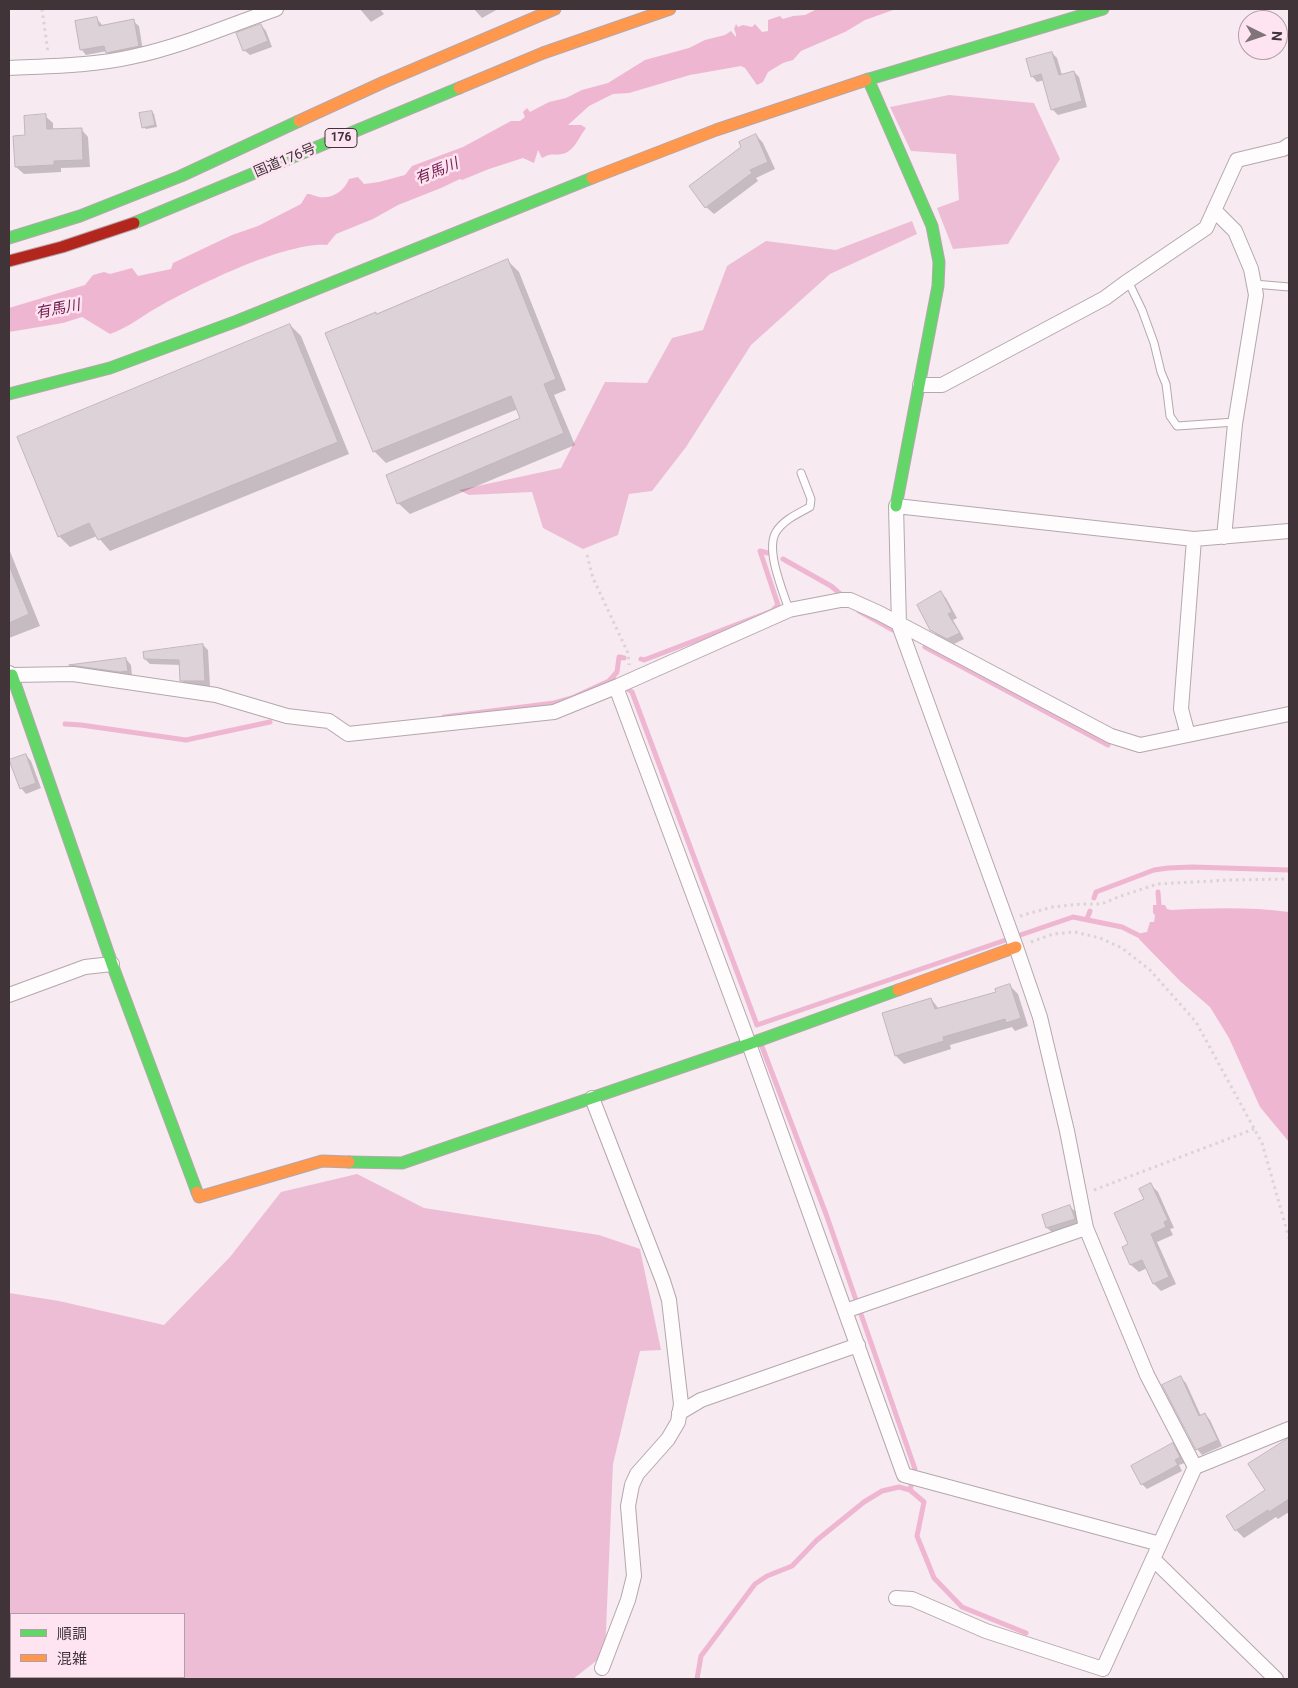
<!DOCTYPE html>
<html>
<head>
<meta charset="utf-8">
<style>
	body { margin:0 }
	#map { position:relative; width:1298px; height:1688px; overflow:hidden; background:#f7eaf0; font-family:Roboto,"Noto Sans JP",sans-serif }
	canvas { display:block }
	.frame { position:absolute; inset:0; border:10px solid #403439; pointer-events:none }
	.legend { position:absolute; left:10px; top:1613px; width:175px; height:65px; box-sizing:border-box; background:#fde4f0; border:1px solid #b19ea7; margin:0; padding:6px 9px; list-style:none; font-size:15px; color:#403439 }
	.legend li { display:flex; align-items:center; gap:10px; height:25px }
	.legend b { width:25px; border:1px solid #b19ea7 }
	.north { position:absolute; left:1238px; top:10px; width:50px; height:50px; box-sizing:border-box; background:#fde4f0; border:1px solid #b19ea7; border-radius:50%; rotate:94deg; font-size:14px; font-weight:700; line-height:20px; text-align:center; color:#403439 }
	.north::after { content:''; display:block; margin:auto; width:18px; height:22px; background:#807479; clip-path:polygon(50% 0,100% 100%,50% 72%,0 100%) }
</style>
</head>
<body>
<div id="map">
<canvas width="1298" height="1688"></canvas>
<div class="frame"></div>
<ul class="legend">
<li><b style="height:6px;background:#63d668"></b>順調</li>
<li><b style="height:6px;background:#ff974d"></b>混雑</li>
</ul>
<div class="north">N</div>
</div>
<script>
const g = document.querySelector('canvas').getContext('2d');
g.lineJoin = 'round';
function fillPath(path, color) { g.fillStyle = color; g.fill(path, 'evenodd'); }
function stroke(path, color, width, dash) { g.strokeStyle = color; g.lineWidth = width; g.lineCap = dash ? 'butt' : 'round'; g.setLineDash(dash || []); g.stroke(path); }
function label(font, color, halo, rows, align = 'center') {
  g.font = font + ' Roboto,"Noto Sans JP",sans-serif'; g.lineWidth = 5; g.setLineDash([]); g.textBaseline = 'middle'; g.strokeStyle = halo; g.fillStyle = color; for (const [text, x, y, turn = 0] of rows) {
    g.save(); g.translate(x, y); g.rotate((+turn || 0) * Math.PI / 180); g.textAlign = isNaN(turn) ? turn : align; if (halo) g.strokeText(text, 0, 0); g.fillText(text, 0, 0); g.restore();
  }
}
fillPath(new Path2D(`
	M949,95L1034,103L1060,159L1008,244L953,249L937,208L959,200L956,154L911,151L890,107Z
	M912,221L917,234L830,274L751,345L686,447L652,491L629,494L618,535L583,549L543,528L532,492L469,495L459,490L561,468L605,382L647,383L672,338L703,330L727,266L766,241L836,250Z
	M357,1174L424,1208L599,1235L640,1249L661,1350L640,1351L613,1464L605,1654L573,1679H9V1293L59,1301L164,1325L230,1257L281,1192ZM11,1614H184V1677H11Z`), '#edbdd5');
fillPath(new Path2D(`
	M817,9H896L865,20L845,32L801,51L793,60L783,63L768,72L763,82L757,85L745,68L741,66L690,75L629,93L613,94L589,106L568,125H581L586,128C579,137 574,152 562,154C552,156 553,152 542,158L538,150L534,163L523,158L489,169L462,180L460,179L441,188L398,205L373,219L336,234L327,245C285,242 198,285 160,306C143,315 128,328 110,334L82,317L63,323L9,332V308L85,285L93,275L104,272L110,274L132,268L138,276L171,269L173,263L232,235L258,226L301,204L307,194C312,194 314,196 319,197C333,199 344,191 349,179L358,177L364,184L379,182L405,175L412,166L463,147L511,121H520L525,117L523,112L527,108L530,112L549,102L566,98L582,90L608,83L645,60L689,48L705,40L725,35L731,31L736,37V34L734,29L736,24L738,27L743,25L752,27L755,24L762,32L768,31V20L780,16L783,19L793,16L805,15Z
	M1153,905H1165L1167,909L1171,910C1211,908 1250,907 1289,912V1142L1260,1107L1229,1038L1210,1007L1181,982L1139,939L1141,933L1147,932L1150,922H1154L1155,915L1153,913Z`), '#efb6d2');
fillPath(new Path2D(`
	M360,9H380L384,14L371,22Z
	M474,9H498L482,18Z
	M97,19L103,26L133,21L139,26L143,51L112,57L107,51L86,55L81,49Z
	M261,25L266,31L272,47L250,55L244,50Z
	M1052,53L1057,58L1062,75L1074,72L1079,77L1087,107L1058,115L1052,109L1044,80L1037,82L1032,76Z
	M152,112L154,114L157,127L146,129L143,127Z
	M45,116L53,123V130L81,129L88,137L90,167L61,168V172L24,174L16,167L26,136Z
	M756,135L763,143L775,169L756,178L758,181L714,214L706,207Z
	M508,261L519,272L566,390L554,395L575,445L410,514L398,503L522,419L518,409L386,463L374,451L377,315Z
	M290,325L301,336L349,454L110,551L97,536L70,547L59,536Z
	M9,549L40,626L9,638Z
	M940,592L946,598L957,618L953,620L964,639L954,644L937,635L931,630Z
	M203,645L208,650L210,686H187L182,680L181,665L150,664L145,659Z
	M126,659L131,665L132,676L75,670L71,666Z
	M26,755L31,761L41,788L26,794L21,788Z
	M1010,986L1018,994L1028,1026L1015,1031L1012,1027L950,1045L951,1049L904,1064L896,1056L883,1013L931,999L939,1009L998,992Z
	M1151,1185L1158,1192L1174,1228L1170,1229L1173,1235L1157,1242L1176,1284L1161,1291L1154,1284L1147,1268L1139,1272L1131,1265L1124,1248L1130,1245Z
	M1070,1207L1076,1212L1079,1224L1053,1233L1047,1228L1044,1215Z
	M1181,1378L1186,1383L1201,1416L1205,1414L1210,1420L1222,1446L1202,1455L1197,1449Z
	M1286,1441L1289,1445V1512L1278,1519L1276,1517L1244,1538L1236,1530L1227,1517L1267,1490Z
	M1172,1445L1178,1450L1185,1463L1179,1465L1182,1471L1147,1489L1142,1484Z`), '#0003');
stroke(new Path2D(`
	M783,559L831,586L844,597
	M859,611L893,630
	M925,647L1108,745
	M641,659L644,660L772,611L778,605L760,551L768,553
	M612,678L632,692L757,1025L1073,917L1122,927L1140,936
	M444,717L554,703L572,698L609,681L617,672L619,657L624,658
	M65,724L81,725L186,740L270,722
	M1158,892L1159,905
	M1094,898L1096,892L1154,870L1168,868L1192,867L1289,870
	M1087,919L1090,911
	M761,1044L826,1214L915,1469L910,1490L924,1502L917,1536L934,1578L962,1607L1026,1633
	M697,1679L701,1656L755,1584L767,1576L792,1566L817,1540L864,1502L882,1491L899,1487L910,1490`), '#efb6d2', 5);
const building = new Path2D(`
	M97,17L99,26L134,19L139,46L106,53L104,46L80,50L75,21Z
	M261,24L268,41L243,51L236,33Z
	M1052,52L1059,75L1074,71L1082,101L1051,110L1041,74L1031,77L1026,59Z
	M152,111L155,125L142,128L139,113Z
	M46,114L47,129L82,128L83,160L54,161V165L15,167L13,136L25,135L24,116Z
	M756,134L768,162L750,170L752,173L705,208L689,186L741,147L739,142Z
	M508,259L556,379L544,384L564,433L397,504L386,475L520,418L511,396L373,452L325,333L376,312V314Z
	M290,324L338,442L98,540L89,523L58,537L17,437Z
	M9,565L29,614L9,623Z
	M941,591L952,612L948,614L960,633L947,639L930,630L917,605Z
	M203,644L205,681H180L179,660L144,659L143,652Z
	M126,658L128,671L120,672L69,665Z
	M26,754L36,783L20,789L9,760Z
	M1010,984L1021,1018L1006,1023L1005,1019L943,1037L944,1041L895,1056L882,1013L931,998L935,1009L996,992L995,989Z
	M1151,1183L1168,1220L1164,1222L1166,1227L1151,1234L1169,1277L1153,1284L1142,1260L1130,1265L1122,1247L1128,1244L1114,1213L1144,1199L1139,1189Z
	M1070,1205L1075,1219L1046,1228L1042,1215Z
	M1181,1376L1199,1416L1205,1413L1218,1440L1196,1450L1162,1385Z
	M1289,1438V1499L1269,1512L1268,1510L1235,1531L1226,1516L1265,1490L1248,1464Z
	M1173,1443L1180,1457L1175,1460L1178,1465L1141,1485L1131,1466Z`);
fillPath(building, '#ddd2d7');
stroke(building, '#c2b6bc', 1);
const lane = new Path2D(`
	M1128,281L1142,310L1154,343L1161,372L1166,384L1170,416L1177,426L1235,422
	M1254,284L1289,287
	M789,610C783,591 765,550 776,532C783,520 799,513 810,507L811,499L801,473`);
const street = new Path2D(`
	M9,68C49,66 91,66 131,57C180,47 228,26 276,9
	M1214,210L1235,231L1251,269L1256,295L1235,424L1224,537
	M920,385H942L1105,298L1128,281L1206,228L1237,160L1283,149L1289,145
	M9,673L12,675L73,674L216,695L287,716L329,721L348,734L554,712L618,686L789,610L841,600H850L879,613L1111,736L1140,745L1289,714
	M616,687L749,1044L904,1475L1160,1544
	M1188,735L1181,709L1194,539
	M9,995L85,967L112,964
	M592,1098L663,1281L669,1300L681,1404L678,1422L668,1439L637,1474L632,1485L628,1506L634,1576L628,1600L602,1668
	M845,1311L1086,1228
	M679,1413L701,1400L858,1345
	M1195,1467L1147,1375L1086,1228L1067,1131L1040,1017L1016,947L899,625L896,506L1194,539L1289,531
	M896,1598L912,1599L986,1631L1103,1669L1153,1559
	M1276,1679L1153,1559L1195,1467L1289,1429`);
const fast = new Path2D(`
	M868,79L932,226L939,262L938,286L896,506
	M866,80L1103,9
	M134,223L459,88
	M9,238L80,216L181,176L299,121
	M9,394L110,368L237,321L592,178
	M12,675L112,964L197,1192
	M349,1162L402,1163L749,1044L898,990`);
const slow = new Path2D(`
	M459,88L543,53L670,9
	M299,121L384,82L555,9
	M592,178L716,130L866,80
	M898,990L1016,947
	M197,1192L199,1197L322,1161L349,1162`);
const jam = new Path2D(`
	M9,261L62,247L134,223`);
stroke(lane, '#b3a8ad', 9);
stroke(street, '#b3a8ad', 16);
stroke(fast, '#b3a8ad', 13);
stroke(slow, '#b3a8ad', 13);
stroke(jam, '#b3a8ad', 13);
stroke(new Path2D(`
	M42,9L48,53
	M587,555L593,578L628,653L629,665
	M1020,916L1052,907L1081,904H1101L1121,896L1157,884L1229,880L1289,879
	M1031,942L1053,934L1075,932L1100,938L1122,948L1150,970L1196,1022L1262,1143L1289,1238
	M1094,1190L1254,1129`), '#d9d5d6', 3, [2.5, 4]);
stroke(lane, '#fefcfd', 7);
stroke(street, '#fefcfd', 14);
stroke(fast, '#63d668', 11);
stroke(slow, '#ff974d', 11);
stroke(jam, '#b3261e', 11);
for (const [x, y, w] of [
	[341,138,32]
]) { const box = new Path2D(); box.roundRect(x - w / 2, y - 9.5, w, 19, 4); g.fillStyle = '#fde4f0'; g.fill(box); stroke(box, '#403439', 1); }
label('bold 12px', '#403439', null, [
	["176",341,138]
]);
label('14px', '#403439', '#fde4f0', [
	["国道176号",285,161,-23]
]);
label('italic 15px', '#731b50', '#fde4f0', [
	["有馬川",437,172,-22],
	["有馬川",58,310,-11]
]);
</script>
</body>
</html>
